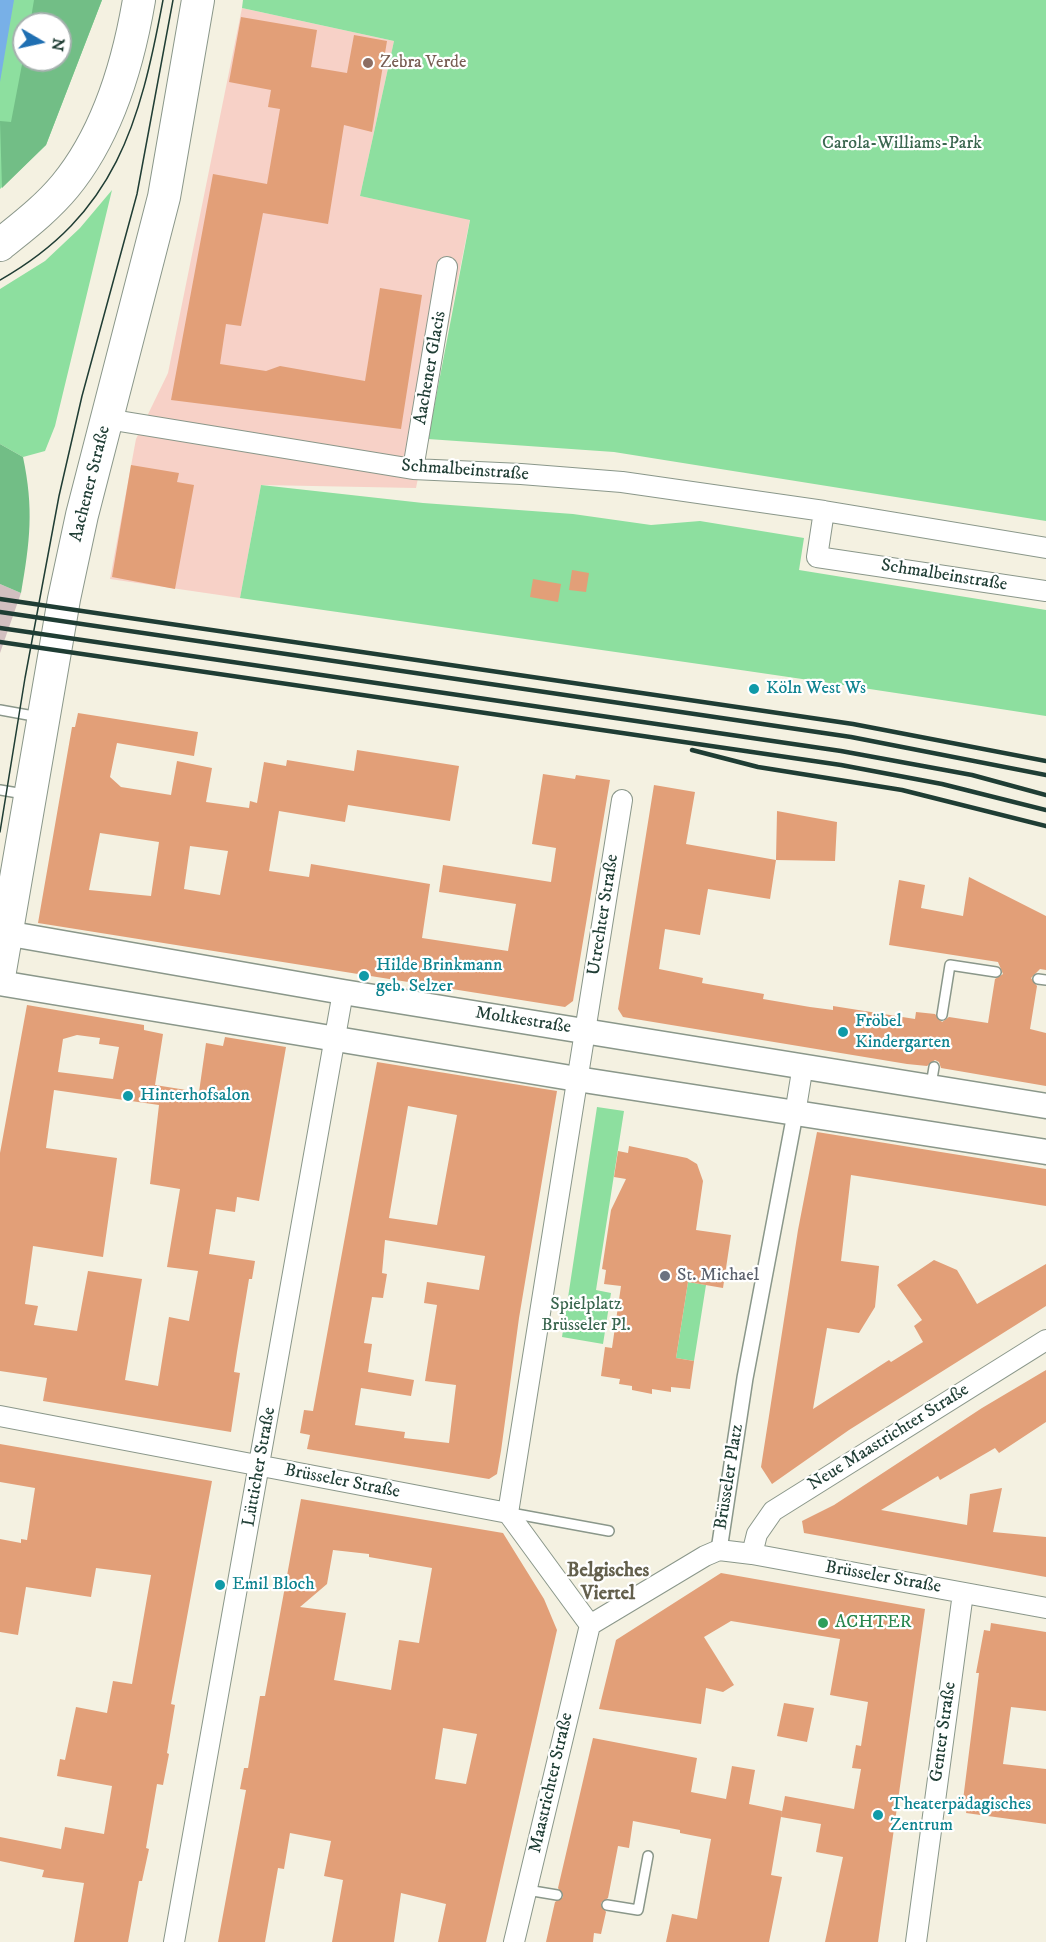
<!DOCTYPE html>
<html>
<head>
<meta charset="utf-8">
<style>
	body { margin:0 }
	#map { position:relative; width:1046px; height:1942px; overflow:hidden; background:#f4f1e1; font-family:"IM FELL DW Pica",serif }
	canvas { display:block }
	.north { position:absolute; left:12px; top:12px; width:60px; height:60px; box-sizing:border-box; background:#fff; border:2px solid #a5b1ae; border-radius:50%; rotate:99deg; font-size:16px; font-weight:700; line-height:24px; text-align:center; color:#1f3d34 }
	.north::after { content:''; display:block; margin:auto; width:21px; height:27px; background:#1f6fb2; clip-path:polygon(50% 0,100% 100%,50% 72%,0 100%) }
</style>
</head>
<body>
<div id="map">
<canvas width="1046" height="1942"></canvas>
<div class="north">N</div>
</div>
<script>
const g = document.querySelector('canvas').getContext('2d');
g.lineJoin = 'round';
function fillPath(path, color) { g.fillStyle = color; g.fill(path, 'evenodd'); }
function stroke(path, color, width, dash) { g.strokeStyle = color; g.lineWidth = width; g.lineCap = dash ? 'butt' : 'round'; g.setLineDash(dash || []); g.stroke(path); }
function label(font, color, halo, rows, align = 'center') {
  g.font = font + ' "IM FELL DW Pica",serif'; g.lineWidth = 4.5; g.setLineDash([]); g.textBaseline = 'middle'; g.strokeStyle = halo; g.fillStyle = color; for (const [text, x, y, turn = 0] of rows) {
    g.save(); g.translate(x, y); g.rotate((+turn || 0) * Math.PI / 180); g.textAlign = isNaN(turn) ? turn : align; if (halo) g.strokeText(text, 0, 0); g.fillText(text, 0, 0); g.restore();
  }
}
fillPath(new Path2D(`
	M242,8L394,41L360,196L470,219L416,488L261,485L240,598L110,579L136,439L168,373Z`), '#f7d1c7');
fillPath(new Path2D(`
	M0,584L21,593L0,653Z`), '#d2bfc0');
fillPath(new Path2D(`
	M0,0H102L46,145L0,189ZM24,24H60V60H24Z
	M243,0H1046V521L614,452L428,439L470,220L360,196L394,41L242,8Z
	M112,190L55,426L45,451L23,457L0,444V289L45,261L80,228Z
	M261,485L423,503L573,514L651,525L700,521L804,538L799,570L1046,610V716C778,674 509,637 240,598Z
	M597,1107L624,1111L596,1290L611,1293L603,1344L562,1337Z
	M688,1282L706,1285L694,1361L676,1358Z`), '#8ddf9f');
fillPath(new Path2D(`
	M34,0H102L46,145L2,188L0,121L11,122L24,54V60H60V24H30Z
	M0,444L23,457C34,509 30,542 21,593L0,584Z`), '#72be86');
fillPath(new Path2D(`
	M0,0H14L0,82Z`), '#78b0e7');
fillPath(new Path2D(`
	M241,17L317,30L311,67L347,73L354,35L387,41L372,132L344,125L328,224L263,213L241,326L226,324L220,364L266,371L280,366L365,381L380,288L422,295L401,429L171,400L213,174L267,184L280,109L268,107L271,90L229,82Z
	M131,465L179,473L177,482L194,485L175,589L112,577Z
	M572,570L589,573L586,592L569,590Z
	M533,579L561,584L558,602L530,597Z
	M78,713L198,732L194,756L117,743L110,777L121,787L171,795L177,761L212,768L206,802L249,808L250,801L257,803L264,762L286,766L287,760L354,771L357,750L459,766L450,821L348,805L345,822L279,811L269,871L309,877L311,864L430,884L422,938L508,951L516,904L439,892L443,865L551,882L556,848L532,844L543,774L575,779L576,775L610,780L573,1001L565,1007L38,923L72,727H75ZM100,833L159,842L151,896L89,890ZM190,846L228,851L220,895L184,889Z
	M654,785L695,792L686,844L776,860L770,899L708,889L700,935L665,929L659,969L703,978L702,983L764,994L763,999L810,1007L833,1010V1006L915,1019L916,1012L935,1014L942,1022L949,1017L988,1023L995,979L1003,974L998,962L889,945L899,880L925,885L921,908L963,916L969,877L1046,916V970L1040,969L1031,978L1037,986L1030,1029L1046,1033V1086L941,1068L939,1062L935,1060L927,1066L907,1064L623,1017L618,1009Z
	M777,811L837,822L835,861L776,860Z
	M27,1005L144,1025V1030L163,1034L155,1085L199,1092L206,1043L223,1046L225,1037L286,1047L259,1201L237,1197L235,1212L216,1209L209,1254L255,1261L252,1279H249L237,1352L234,1372L240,1373L231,1432L43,1401L47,1378L0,1371V1153ZM77,1035L100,1038L99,1044L119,1047L113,1079L58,1072L63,1039ZM54,1090L159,1105L150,1184L180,1189L167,1267L198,1271L189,1321L169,1317L158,1386L125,1380L142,1279L88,1271L77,1331L34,1325L38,1306L25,1304L33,1246L103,1257L117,1158L46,1148Z
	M377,1062L557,1091L519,1318L501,1451L497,1474L489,1479L307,1449L310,1435L300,1433L304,1410L313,1411ZM408,1106L457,1115L437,1225L389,1218ZM385,1240L485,1256L479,1290L427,1282L424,1303L437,1305L425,1381L456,1385L449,1443L404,1438L405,1432L355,1425L361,1388L411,1396L414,1380L368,1372L372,1344L364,1343L372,1297L383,1298L387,1274L382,1273Z
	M817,1132L1046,1169V1206L851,1175L841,1261L879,1266L875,1307L859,1333L827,1328L813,1409L889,1360L891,1362L923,1342L914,1326L922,1320L897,1285L934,1260L957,1270L977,1304L1046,1264V1306L849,1430L772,1484L761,1467L798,1230Z
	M629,1146L687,1158L697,1164L703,1181L696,1230L731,1235L723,1288L688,1282L676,1358L694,1361L690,1389L671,1387V1392L652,1389V1394L632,1390V1386L619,1384L620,1379L601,1376L605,1347L612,1348L621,1286L604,1284L606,1270L602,1269L611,1210L626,1179L614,1177L618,1151L628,1153Z
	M1046,1370V1422L999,1453L995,1448L940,1480L938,1476L881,1510L967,1525L970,1494L1002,1488L993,1532L1046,1537V1577L804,1533L802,1521L834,1505L982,1408Z
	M0,1444L212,1481L171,1704L175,1705L167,1753L169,1754L163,1785L157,1784L146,1848L149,1849L142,1881H139L128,1942H74L84,1883L42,1877L44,1870L0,1861V1837L61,1849L65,1827L104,1834L112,1786L57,1776L60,1759L65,1760L76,1707L107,1713L113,1681L132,1684L151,1575L96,1568L91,1597L26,1587L18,1635L0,1632V1539L21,1543V1539L27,1540L35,1488L0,1482Z
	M301,1499L503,1533L544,1599L557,1630L486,1942H438L446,1904L401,1893L394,1942H332L343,1880L324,1876L331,1841L290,1833L284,1869L278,1868L265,1942H218L246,1790L240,1789L244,1768H248L260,1696H265ZM333,1550L369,1554V1557L432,1568L419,1643L399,1640L391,1690L334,1680L346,1613L300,1607L327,1584ZM443,1728L477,1734L466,1784L435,1779Z
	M721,1573L925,1609L878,1942H825L843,1857L816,1852L821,1824L781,1817L785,1796L854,1809L861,1769L852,1768L856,1745L861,1746L868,1702L830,1695L840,1639L731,1621L704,1637L734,1685L723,1692L706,1688L701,1724L599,1709L616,1640Z
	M991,1623L1046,1632V1711L1011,1707L1003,1764L1046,1769V1824L966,1813L967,1809L962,1808L979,1673H976L984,1630L990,1631Z
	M784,1703L814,1708L807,1742L777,1736Z
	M593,1738L697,1758L691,1792L726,1799L732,1766L755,1770L749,1804L782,1811L771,1875L782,1877L769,1942H666L672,1914L697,1919L711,1839L680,1833V1830L633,1821L629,1848L618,1846L608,1898L601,1903L606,1912L601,1934L594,1933L593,1942H546L555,1902L563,1897L558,1888Z`), '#e29f78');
const service = new Path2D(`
	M0,710L39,717
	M0,790L24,794
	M1038,979L1046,980
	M942,1015L950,965L996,972
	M931,1085L934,1067
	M511,1513L609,1531
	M527,1890L557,1895
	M607,1905L638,1910L648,1856`);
const pedestrian = new Path2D(`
	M719,1550L745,1378L795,1114`);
const minor = new Path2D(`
	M107,419L413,469L521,474L622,482L824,511L1046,548
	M413,469L447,267
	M824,511L817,557L1046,591
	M795,1114L803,1065
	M0,1416L508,1513
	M752,1554L757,1534L773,1511L1046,1340
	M590,1625L508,1513L622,800
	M590,1625L705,1556L719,1550L752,1554L1046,1608
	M174,1942L343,992
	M514,1942L590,1625
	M916,1942L963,1593`);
const tertiary = new Path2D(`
	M0,932L343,992L1046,1106
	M0,983L577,1079L1046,1152`);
const primary = new Path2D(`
	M0,245C22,227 46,209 65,186C107,135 128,65 139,0
	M0,971L64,599L82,515L164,197L198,0`);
stroke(service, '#8a978a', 12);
stroke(pedestrian, '#8a978a', 18);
stroke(minor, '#8a978a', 22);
stroke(tertiary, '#8a978a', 27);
stroke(primary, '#8a978a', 34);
stroke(service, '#fff', 9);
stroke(pedestrian, '#fff', 15);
stroke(minor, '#fff', 20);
stroke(tertiary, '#fff', 24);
stroke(primary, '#fff', 32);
stroke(new Path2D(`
	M0,280C116,214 140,123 163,0
	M0,832L25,678L59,496L82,396L137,194L173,0`), '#1f3d34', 1.5);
stroke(new Path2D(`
	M0,599L853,724L1046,761
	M0,612L851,737L1046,775
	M0,628L841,751L972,775L1046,795
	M0,642L841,765L942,784L1046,810
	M692,750L758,767L902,790L1046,826`), '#1f3d34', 4.5);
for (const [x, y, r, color] of [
	[368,63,6,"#8d6e63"],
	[754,689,6,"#0f9aa8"],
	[364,976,6,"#0f9aa8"],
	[843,1032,6,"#0f9aa8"],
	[128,1096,6,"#0f9aa8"],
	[665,1276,6,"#6b7280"],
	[220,1585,6,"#0f9aa8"],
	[823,1623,6,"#2e9e5b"],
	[878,1815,6,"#0f9aa8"]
]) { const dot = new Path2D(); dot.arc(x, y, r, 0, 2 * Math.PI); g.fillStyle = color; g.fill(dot); stroke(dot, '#fff', 2); }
label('18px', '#785e54', '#fff', [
	["Zebra Verde",380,63]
], 'left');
label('18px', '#3a664f', '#fff', [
	["Carola-Williams-Park",902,144],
	["Spielplatz",586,1305],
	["Brüsseler Pl.",586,1326]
]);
label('18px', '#1f3d34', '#fff', [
	["Aachener Glacis",431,368,-80],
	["Schmalbeinstraße",465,471,4],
	["Aachener Straße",91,484,-76],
	["Schmalbeinstraße",944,576,9],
	["Utrechter Straße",604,915,-81],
	["Moltkestraße",523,1021,9],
	["Neue Maastrichter Straße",889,1438,-32],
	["Lütticher Straße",260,1467,-80],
	["Brüsseler Platz",730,1477,-81],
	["Brüsseler Straße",342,1482,11],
	["Brüsseler Straße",883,1578,10],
	["Genter Straße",944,1732,-82],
	["Maastrichter Straße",552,1783,-77]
]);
label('18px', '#0d838f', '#fff', [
	["Köln West Ws",766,689],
	["Hilde Brinkmann",376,966],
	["geb. Selzer",376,987],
	["Fröbel",855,1022],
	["Kindergarten",855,1043],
	["Hinterhofsalon",140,1096],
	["Emil Bloch",232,1585],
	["Theaterpädagisches",890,1805],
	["Zentrum",890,1826]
], 'left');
label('18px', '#5b616d', '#fff', [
	["St. Michael",677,1276]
], 'left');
label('18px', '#27864d', '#fff', [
	["ACHTER",835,1623]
], 'left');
label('bold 20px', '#635f4c', '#fff', [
	["Belgisches",608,1572],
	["Viertel",608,1595]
]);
</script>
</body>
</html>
